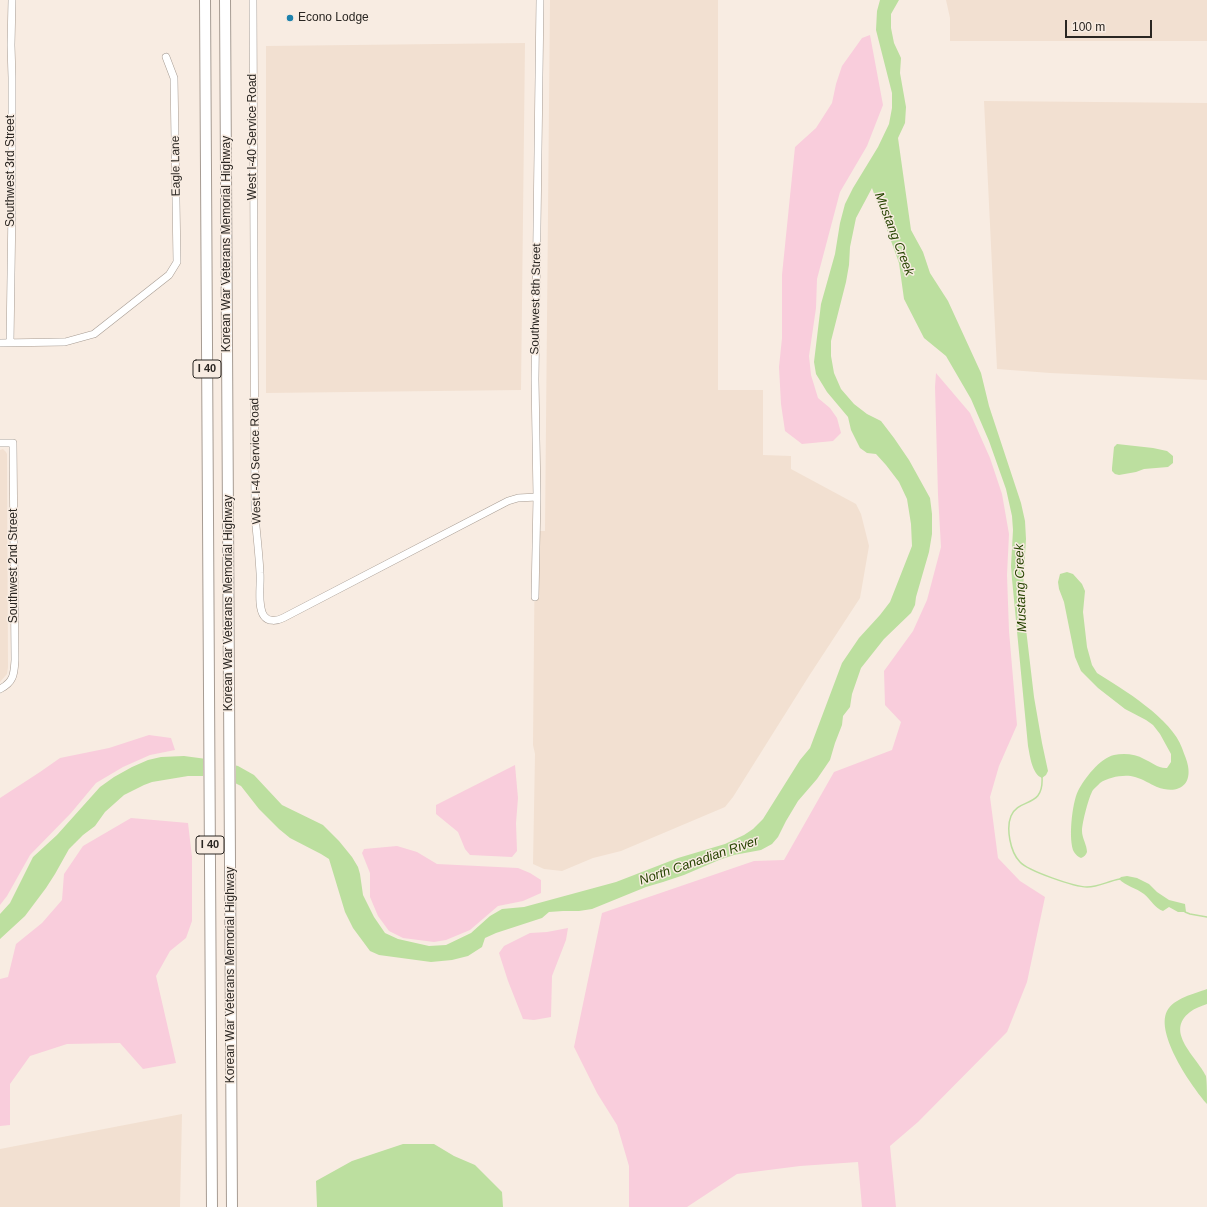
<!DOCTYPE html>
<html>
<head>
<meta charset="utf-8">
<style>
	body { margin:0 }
	#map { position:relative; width:1207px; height:1207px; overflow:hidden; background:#f8ece2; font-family:Helvetica,sans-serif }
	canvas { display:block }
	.scale { position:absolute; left:1065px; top:20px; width:87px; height:18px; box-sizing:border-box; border:2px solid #2a2622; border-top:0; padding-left:5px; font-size:12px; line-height:14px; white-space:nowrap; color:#2a2622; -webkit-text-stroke:3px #f8ece2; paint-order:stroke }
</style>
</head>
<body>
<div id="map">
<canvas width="1207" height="1207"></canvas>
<div class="scale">100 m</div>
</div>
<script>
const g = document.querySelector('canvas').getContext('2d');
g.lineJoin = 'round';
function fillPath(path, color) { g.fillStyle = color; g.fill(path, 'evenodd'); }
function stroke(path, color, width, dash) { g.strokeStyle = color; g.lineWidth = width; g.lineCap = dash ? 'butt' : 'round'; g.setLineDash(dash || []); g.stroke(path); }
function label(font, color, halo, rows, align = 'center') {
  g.font = font + ' Helvetica,sans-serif'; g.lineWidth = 3; g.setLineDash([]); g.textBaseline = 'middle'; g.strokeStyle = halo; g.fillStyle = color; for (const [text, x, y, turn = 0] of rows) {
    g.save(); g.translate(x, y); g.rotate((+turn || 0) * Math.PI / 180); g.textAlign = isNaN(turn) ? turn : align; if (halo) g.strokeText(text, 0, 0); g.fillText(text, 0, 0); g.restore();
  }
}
fillPath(new Path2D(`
	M550,0H718V390H763V455L791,456V469L856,504L861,514L869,546L860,598L809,676L733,797L725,807L621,851L593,858L562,871L544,869L533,864L535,754L533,745L535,531H545Z
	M946,0H1207V41H950V18Z
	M525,43L521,390L266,393V46Z
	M984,101L1207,103V380L1050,373L997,369Z
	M3,449L6,452L7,454L8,667L7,674L0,682V450Z
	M182,1114L180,1207H0V1149Z`), '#f2e0d1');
fillPath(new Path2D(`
	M870,35L883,105L867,146L840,192L817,279L816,308L809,356L811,375L818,398L830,408L837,418L841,433L833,441L802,444L785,431L781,404L779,367L782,338V275L795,147L816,128L832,103L836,84L842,66L862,38Z
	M936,373L970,413L990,458L1002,494L1009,534L1007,575L1009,631L1017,725L999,766L990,797L998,858L1020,881L1045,897L1027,982L1007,1032L918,1122L890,1146L896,1207H862L858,1162L800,1166L737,1174L687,1207H629V1166L617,1125L597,1093L574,1047L602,913L754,861L784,860L834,772L892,750L901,722L885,705L884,671L913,631L927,600L941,547L938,495L935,387Z
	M149,735L171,738L175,750L150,755L123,767L96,783L71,813L30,855L7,896L0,905V798L40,772L60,758L109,748Z
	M515,765L518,798L516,823L517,851L512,857L470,855L465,849L458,832L436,814V805Z
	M131,818L188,823L192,857V921L186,938L170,951L156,976L176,1063L143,1069L120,1043L67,1044L30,1056L10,1084V1125L0,1126V979L8,977L16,944L42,923L62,900L64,874L83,846Z
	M397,846L417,852L437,864L518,868L530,873L541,880V893L523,901L498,906L470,930L446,940L434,942L403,938L389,931L378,916L370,897V873L362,853L364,849Z
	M568,928L566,940L552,976L551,1017L534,1020L523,1019L508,981L499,953L504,946L530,933L547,932Z`), '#f9cddc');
fillPath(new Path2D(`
	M880,0H899L891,14V28L894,43L901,58L900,73L906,107L905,123L898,138L911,230L923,252L930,273L948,301L981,373L989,406L1021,503L1025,521L1026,539L1023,589L1024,612L1034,697L1042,743L1048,771L1046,775L1042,778C1032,774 1030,756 1028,746L1012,579L1011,566L1013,530L1012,516L1006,489L989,441L971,399L946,356L924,338L904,299L899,263L872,188L856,218L850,247L849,265L846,282L831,341V356L834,373L841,389L854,404L867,414L881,421L894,438L909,460L930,498L932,514V534L929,552L916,597L915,605L911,613L884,639L861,668L852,694L850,707L843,716L842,725L835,743L830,760L817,779L798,801L786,821L778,837L772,844L761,850L734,855L719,860L684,875L663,882L646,887L592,909L579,911H563L549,912L542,918L496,933L485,938L482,947L468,956L452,960L431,962L379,955L370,951L353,928L345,912L329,859L321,854L290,838L279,829L259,809L241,786L233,782L215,776H188L152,782L144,785L124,795L105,812L95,826L83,835L69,849L55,874L46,888L25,916L0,939V914L10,903L33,857L57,835L100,787L114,777L132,767L148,760L161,757L184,756L214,760L238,766L254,775L282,805L323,825L339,841L352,857L358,867L360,874L363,895L374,917L385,933L398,939L429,946L446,945L471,933L490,916L502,909L524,907L616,882L678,858L725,844L744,835L753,829L763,819L800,760L810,748L842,663L859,638L880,615L890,602L912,546L911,524L907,499L899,482L886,465L876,454L867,453L860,448L851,430L848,417L827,392L816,374L814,362L821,304L835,254L840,223L845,204L853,188L878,147L889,124L892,108V93L876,30L877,11Z
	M1117,444L1153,448L1167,451L1173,456V463L1168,467L1144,469L1136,472L1119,475L1115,474L1112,471V468L1114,447Z
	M1067,572L1073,574L1082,584L1085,591L1083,612L1087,647L1092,665L1097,673C1123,689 1172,719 1182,748C1184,754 1187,760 1188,766C1192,788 1175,794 1157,787C1150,784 1143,779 1135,777C1125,774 1109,777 1100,783C1098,785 1095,788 1093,790C1089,796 1082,823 1082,831C1082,838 1087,845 1087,852C1086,855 1084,857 1081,858C1078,857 1076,855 1074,852C1068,841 1072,803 1078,791C1084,779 1100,758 1114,755C1124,753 1136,754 1144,759C1151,762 1159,769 1167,768L1171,762V754L1160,734L1153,725L1146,720L1125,709L1098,688L1081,671L1075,657L1064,602L1059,589L1058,582L1060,574Z
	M1127,876L1137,878L1149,884L1157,892L1169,900L1185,904L1186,912H1178L1169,907L1163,911C1155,908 1151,900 1144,894C1136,888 1126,886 1119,879L1121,877Z
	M1207,989V1004C1202,1006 1195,1008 1190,1012C1164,1032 1197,1057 1206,1076C1207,1082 1207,1097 1207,1104C1192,1087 1155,1034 1167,1011C1174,998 1194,994 1207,989Z
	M403,1144H434L454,1156L475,1165L502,1192L503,1207H317L316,1181L352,1161Z`), '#bcdf9f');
fillPath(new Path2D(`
	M203,757L215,758L236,764V786L223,779L215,778H203Z`), '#f8ece2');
stroke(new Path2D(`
	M1042,777C1044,809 1019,797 1011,816C1006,828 1010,852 1020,862C1028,871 1075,887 1087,887C1099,887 1108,881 1120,879
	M1185,912L1190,914L1207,917`), '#bcdf9f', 1.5);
const minor = new Path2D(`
	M253,0L255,517C257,536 259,554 260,573C261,584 257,607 264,616C268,622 277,621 283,618L508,501L518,498L537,497
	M0,343L65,342L94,334L169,275L177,262L174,78L166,57
	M10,343L12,206V78L11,45L12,0
	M0,443H13L15,660C14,674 14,682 0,689
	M535,597L537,497L535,379L540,0`);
const highway = new Path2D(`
	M205,0L212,1207
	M225,0L232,1207`);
stroke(minor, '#a79c93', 8);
stroke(highway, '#a79c93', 12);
stroke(minor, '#fff', 7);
stroke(highway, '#fff', 10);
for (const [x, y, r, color] of [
	[290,18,4,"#1d81ac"]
]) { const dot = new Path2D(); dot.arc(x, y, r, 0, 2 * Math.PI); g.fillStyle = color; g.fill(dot); stroke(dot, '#f8ece2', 1.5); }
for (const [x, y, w] of [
	[207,369,28],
	[210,845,28]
]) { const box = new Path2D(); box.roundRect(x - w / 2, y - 9, w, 18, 3); g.fillStyle = '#f8ece2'; g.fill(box); stroke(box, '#2a2622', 1); }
label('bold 11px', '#2a2622', null, [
	["I 40",207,369],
	["I 40",210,845]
]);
label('12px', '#2a2622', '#f8ece2', [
	["Econo Lodge",298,18]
], 'left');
label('12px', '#2a2622', '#f8ece2', [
	["West I-40 Service Road",253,137,-90],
	["Eagle Lane",176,166,-91],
	["Southwest 3rd Street",11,171,-90],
	["Korean War Veterans Memorial Highway",227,244,-90],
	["Southwest 8th Street",536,299,-89],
	["West I-40 Service Road",256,461,-91],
	["Southwest 2nd Street",14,566,-90],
	["Korean War Veterans Memorial Highway",229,603,-90],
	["Korean War Veterans Memorial Highway",231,975,-90]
]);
label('italic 13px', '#264300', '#f8ece2', [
	["Mustang Creek",894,234,69],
	["Mustang Creek",1021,588,-92],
	["North Canadian River",699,861,-19]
]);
</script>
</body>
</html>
